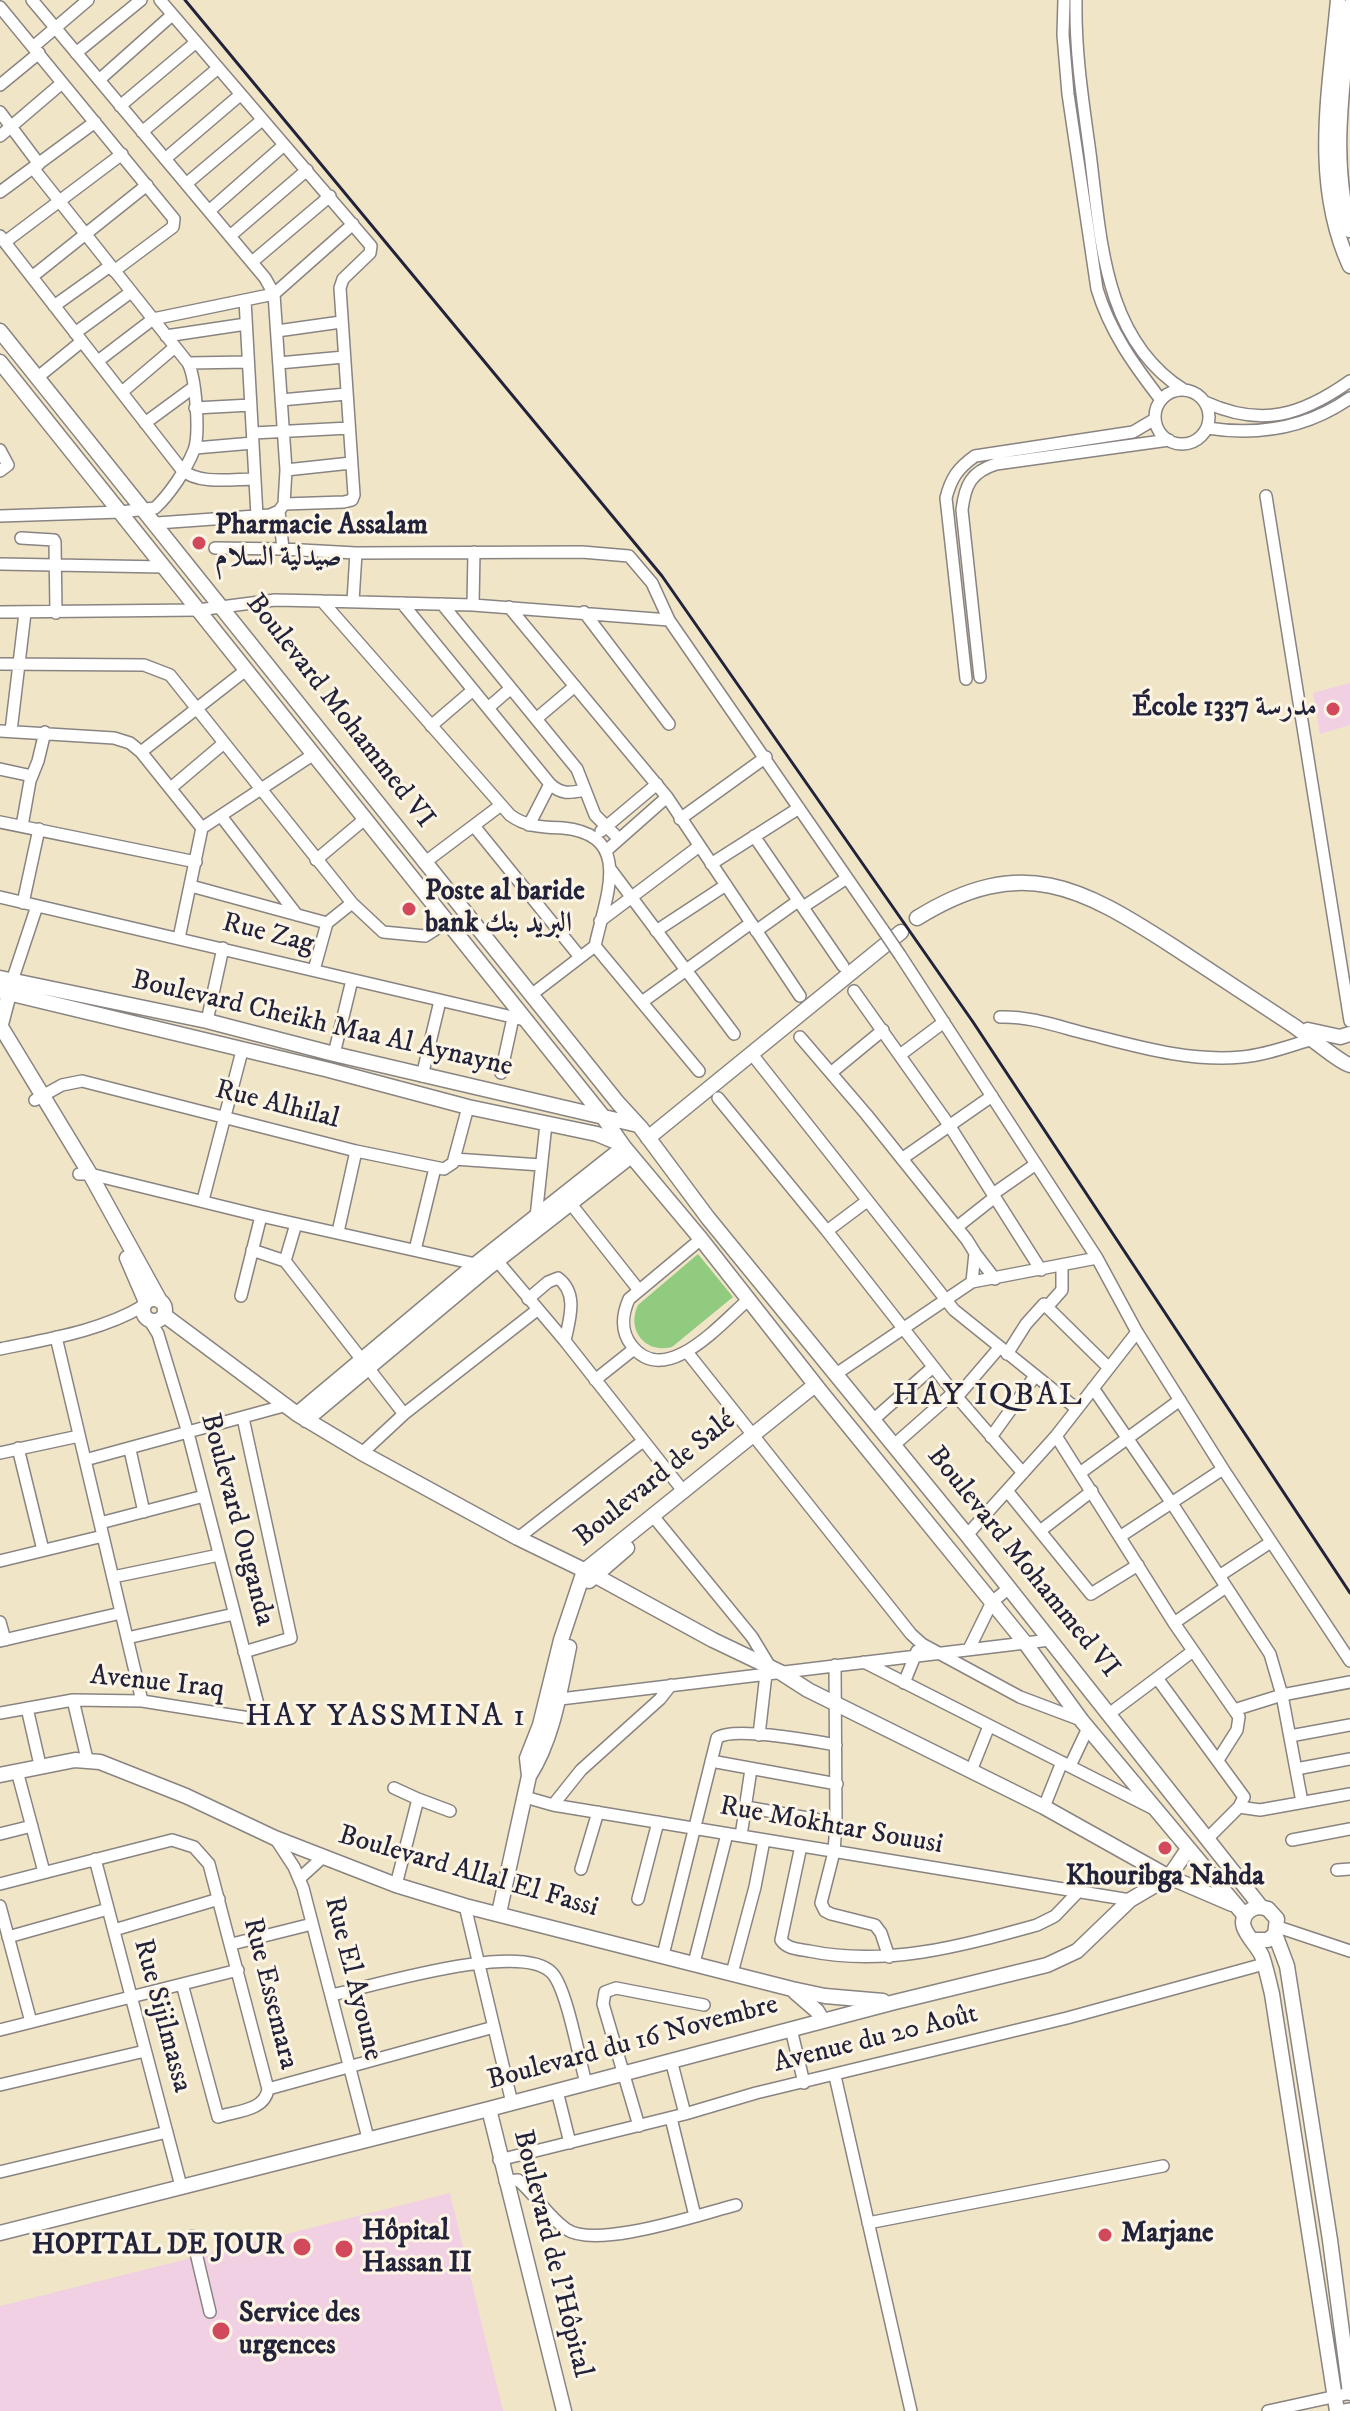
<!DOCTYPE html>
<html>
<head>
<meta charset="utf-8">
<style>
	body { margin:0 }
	canvas { display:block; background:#f0e5c7 }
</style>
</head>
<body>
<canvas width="1350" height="2411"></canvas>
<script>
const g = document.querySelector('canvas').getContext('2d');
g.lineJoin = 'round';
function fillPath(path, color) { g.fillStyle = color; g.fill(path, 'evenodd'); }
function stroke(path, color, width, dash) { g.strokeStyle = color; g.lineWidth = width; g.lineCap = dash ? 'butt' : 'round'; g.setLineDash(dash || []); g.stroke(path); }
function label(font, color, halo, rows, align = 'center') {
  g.font = font + ' "IM FELL DW Pica",Amiri,serif'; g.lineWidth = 6; g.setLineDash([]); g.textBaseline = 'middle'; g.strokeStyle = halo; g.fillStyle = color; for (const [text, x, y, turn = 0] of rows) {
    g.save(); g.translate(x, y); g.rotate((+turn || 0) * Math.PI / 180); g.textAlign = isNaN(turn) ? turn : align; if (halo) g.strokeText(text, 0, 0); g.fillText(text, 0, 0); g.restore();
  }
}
fillPath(new Path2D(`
	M1350,683V725L1320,734L1313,693Z
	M450,2193L503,2411H0V2306Z`), '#f1d0e4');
fillPath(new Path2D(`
	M698,1254L733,1297L672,1347C645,1354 626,1330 638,1305Z`), '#90cb80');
const street = new Path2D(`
	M32,0L265,278L274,294L286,470L284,504L279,511L270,515L157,523
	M160,0L371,246L370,253L343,279L340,288L354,495L352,500L344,502L284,504
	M1064,0L1063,35L1068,94L1097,289C1110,332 1134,365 1161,400
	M1076,0C1075,52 1083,102 1090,153C1101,238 1103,339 1184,390
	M0,7L174,219L173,227L114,271
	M33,47L88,0
	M76,53L141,0
	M99,80L172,15
	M0,85L39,53
	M120,106L195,43
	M0,112L39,164
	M142,132L217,69
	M0,136L62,83
	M165,159L240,95
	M186,184L262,120
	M0,192L95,122
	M209,211L284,145
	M0,236L182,470C200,485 232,479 255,479
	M230,236L307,170
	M5,242L122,154
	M252,262L330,196
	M33,276L147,185
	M245,300L257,516
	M54,306L110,266
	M277,331L341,322
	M75,333L131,292
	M166,336L246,324
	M98,361L153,319L274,294L353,224
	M188,363L248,362
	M279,363L344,357
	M38,377L81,342
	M1155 417a27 27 0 1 1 54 0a27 27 0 1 1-54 0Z
	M122,392L175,347
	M281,400L346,394
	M1205,402C1262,428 1302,415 1350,381
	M195,408L251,405
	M145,423L194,387
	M1207,428C1259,436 1307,428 1350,398
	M253,433L349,428
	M195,448L253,443
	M0,450L8,465L0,471
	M286,470L351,463
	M1266,496L1350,1021
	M279,511L283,549L356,553L582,552L629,556L652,583L669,620L883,930
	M0,516L121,512L155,508C170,494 186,470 194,450C200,435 196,378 188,363L33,168
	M21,538L54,540L55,542L56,613
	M215,548L283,549
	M0,564L164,567
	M322,601L510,815C526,827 543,827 563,828C635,835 605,898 595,946L531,995
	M353,601L356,553
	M402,603L550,784C562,795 570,793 585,790
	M442,604L577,769L595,815L619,839
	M473,605L474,552
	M509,607L667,797L800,996
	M0,612L198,610L275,600L322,601L473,605L669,620
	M584,612L669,724
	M0,664L144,665L170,675L352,903L327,923L191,886
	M980,677L962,510C965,485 971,472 996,464L1169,440
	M966,679L946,498C951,478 958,468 975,456L1133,432L1155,419
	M488,708L511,688
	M536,719L575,686
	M431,726L473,690
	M0,731L114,738L130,743L141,752L202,828L179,938
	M11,731L25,613
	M141,752L246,670
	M0,769L32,776
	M172,787L224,743
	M221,816L297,915
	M680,819L766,757
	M0,822L196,862
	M529,825L550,784
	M22,826L30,781L38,761L45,732
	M474,826L580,957
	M202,828L314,754
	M601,831L657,784
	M754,836L843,966
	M607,850L667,797
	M316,860L366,818
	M424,863L501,805
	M711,864L799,808
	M611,870L734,1034
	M0,897L525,1020
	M23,903L39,829
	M352,903L383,932L425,936L447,922
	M803,907L847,878
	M600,921L698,847
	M656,931L726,885
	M756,931L798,901
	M595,946L699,1071
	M900,955L1097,1258L1137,1332L1223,1469L1350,1661
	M314,970L327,923
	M12,981L37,906
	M854,991L949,1125L1041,1270
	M642,1002L751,923
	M1000,1017C1029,1016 1057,1026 1084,1033C1136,1046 1188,1062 1242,1057C1266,1055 1289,1046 1313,1039
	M207,1021L223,948
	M800,1037L866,1114L967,1240L975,1253L972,1282
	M751,1053L954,1310L1077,1409
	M334,1054L352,980
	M900,1055L944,1022
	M832,1072L883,1030
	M501,1073L513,1018
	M422,1076L440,1001
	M718,1098L827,1231L957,1397L1023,1473
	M35,1100L62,1085L82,1081L356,1151L444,1169L453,1163L468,1107
	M903,1158L992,1096
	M454,1159L541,1165
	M79,1174H90L261,1216L480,1265
	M993,1194L1036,1164
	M567,1199L638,1289
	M203,1200L242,1051
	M536,1217L546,1124
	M296,1224L285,1261L404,1414
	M957,1227L995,1197
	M827,1231L867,1201
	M338,1232L356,1151
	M701,1239L629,1299C622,1315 620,1331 632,1346C666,1389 722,1322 749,1299
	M252,1250L285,1261
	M415,1250L435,1168
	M975,1253L995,1279
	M493,1256L565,1341L684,1492
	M241,1296L261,1216
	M528,1299L548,1282L558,1278C579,1294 569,1320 565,1341
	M1047,1307L1062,1290V1266
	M56,1337L142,1701
	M0,1349C48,1339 101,1331 143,1306
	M687,1352L911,1634L922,1644L1020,1697L1081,1720
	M1007,1354L1026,1324L1044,1304L1109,1368
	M836,1374L972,1282L1097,1258
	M595,1380L634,1349
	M1093,1388L1171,1502L1270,1654L1282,1695L1302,1802
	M957,1397L999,1348
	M243,1418L291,1638L244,1652
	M873,1420L933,1367
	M1056,1436L1174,1623L1239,1717L1237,1730L1218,1760
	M991,1437L1035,1376
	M894,1445L953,1393
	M18,1448L43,1550
	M130,1450L144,1512
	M0,1453L79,1436
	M362,1453L404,1414L537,1310
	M85,1460L287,1405
	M1080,1473L1180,1400
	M1008,1492L1091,1594L1138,1565
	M653,1516L752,1637L772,1670
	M100,1523L204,1496
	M1040,1531L1092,1491
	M967,1535L1056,1436L1137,1332
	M1121,1536L1223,1469
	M518,1538L643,1441
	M0,1561L103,1536
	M1219,1576L1271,1542
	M113,1577L219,1555
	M0,1622L5,1640
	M1174,1623L1226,1587
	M127,1638L234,1614
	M0,1641L121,1613
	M969,1649L992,1602L1009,1588
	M864,1662L1152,1808
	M835,1665L836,1823L834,1852L821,1903L825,1911L831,1914L875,1925L881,1933L889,1957
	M1157,1678L1244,1797L1239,1807L1207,1839
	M904,1683L917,1651
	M73,1700L87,1759
	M552,1700L1050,1640
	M27,1708L40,1765
	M1234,1710L1282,1695L1350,1682
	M0,1713L73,1700L142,1701L262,1720L188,1433L158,1334L150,1321
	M1109,1714L1193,1651
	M759,1735L766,1674
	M1290,1736L1350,1725
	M711,1761L837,1784
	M1070,1766L1088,1728
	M1296,1769L1350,1759
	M17,1771L44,1872
	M971,1771L989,1726
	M394,1788L418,1799
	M525,1797L553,1805L1130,1900
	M553,1805L581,1770L660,1699L671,1685
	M746,1807L836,1823
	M1044,1807L1062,1762
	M1239,1807L1260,1810L1350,1794
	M0,1834L32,1826
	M741,1836L751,1769
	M275,1838L294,1867L303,1888L368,2138
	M1292,1840L1350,1829
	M801,1846L781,1940C787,1949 798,1949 809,1951C886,1967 961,1946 1037,1925L1055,1916L1077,1893
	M95,1859L181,2186
	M581,1869L598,1812
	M1337,1870L1350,1869
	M300,1878L322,1858
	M0,1884L172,1840L194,1847L209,1864L268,2089C265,2111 236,2111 218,2117L182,1984
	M396,1885L418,1799L450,1811
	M638,1899L658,1822
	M0,1906L31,2022
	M465,1906L512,2103
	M1278,1927L1350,1951
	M114,1930L219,1899
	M8,1937L108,1909
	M232,1944L312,1924
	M663,1955L717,1738C733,1726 813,1741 836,1745
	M694,1963L727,1834
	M732,1973L755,1887L764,1840
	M332,1995C373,1986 522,1940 552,1973C567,1989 579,2059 586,2083
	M791,2029L804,2083
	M0,2030L238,1970
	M671,2060L685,2114
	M835,2076L911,2411
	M0,2085L145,2051
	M268,2089L494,2027
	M557,2091L570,2143
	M671,2118L695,2216
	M639,2126L603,2004L605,1992L616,1988L704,2005
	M499,2160L685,2114L756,2093L1067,2018L1264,1964
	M0,2172L167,2132
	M505,2181L518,2180C536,2195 547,2216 566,2229C596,2250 700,2214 736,2205
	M868,2223L1163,2166
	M192,2236L210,2312
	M1268,2411L1350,2393
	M1338,2411L1350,2409`);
const secondary = new Path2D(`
	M1338,0C1330,90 1311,181 1350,266
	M1350,6C1344,80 1329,157 1350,230
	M0,331C207,587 411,846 618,1103L641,1128L708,1218L967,1535L1261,1907
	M0,362L601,1114L624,1147L701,1239L821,1392L1026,1644L1082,1721L1245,1916
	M917,918C1022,853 1081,887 1174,947C1213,973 1252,998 1291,1024C1304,1032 1340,1063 1350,1065
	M0,978L207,1021L334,1054L638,1125
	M0,991L329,1070L468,1107L597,1134L621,1144
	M1,1027L90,1174L160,1301
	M0,1028L11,986
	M1308,1030L1340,1037L1350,1034
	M648,1138L901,932
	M127,1258L146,1302
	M143 1310a11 11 0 1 1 22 0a11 11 0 1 1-22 0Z
	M164,1315L297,1414L362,1453L518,1538L594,1575L713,1640L780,1672L808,1690L1044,1807L1169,1877L1188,1849
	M297,1414L476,1264L624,1147
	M306,1420L489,1267L631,1156
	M589,1581L627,1548
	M0,1775L75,1760L100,1762L186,1796L275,1838L396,1885L465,1906L792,1989L825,1996L883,2001
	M529,1776C553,1739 560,1690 569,1647
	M499,1913L529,1776L527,1758L540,1725L561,1640L584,1571L815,1385
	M1275,1934L1287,1966L1330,2240L1350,2393
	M1253,1940H1268L1275,1934L1277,1919L1268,1909C1261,1907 1256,1906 1249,1911C1232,1925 1256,1942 1262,1956C1266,1968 1269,1981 1272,1994L1337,2411
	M795,1992L817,2011L823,2021
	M489,2109L564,2411
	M0,2233L489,2109L895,2002L1047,1965L1077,1951L1130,1900L1169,1877L1232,1904`);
stroke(street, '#898481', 14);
stroke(secondary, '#898481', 17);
stroke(street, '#fff', 11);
stroke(secondary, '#fff', 14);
stroke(new Path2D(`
	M185,0L662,576L973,1022L1350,1593`), '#22223b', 3);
const streetBridge = new Path2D(`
	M883,930L900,955`);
stroke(streetBridge, '#898481', 14, []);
stroke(streetBridge, '#fff', 11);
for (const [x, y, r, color] of [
	[199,543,8,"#d1495b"],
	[1333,709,8,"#d1495b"],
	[409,909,8,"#d1495b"],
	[1165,1848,8,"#d1495b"],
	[1105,2235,8,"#d1495b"],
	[302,2247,10,"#d1495b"],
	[344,2249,10,"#d1495b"],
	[221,2331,10,"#d1495b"]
]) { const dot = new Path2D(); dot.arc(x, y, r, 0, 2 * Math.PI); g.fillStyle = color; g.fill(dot); stroke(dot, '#fcf5e5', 3); }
label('bold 28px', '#22223b', '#fcf5e5', [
	["Pharmacie Assalam",215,527],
	["صيدلية السلام",215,559],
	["École مدرسة 1337",1317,709,"right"],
	["Poste al baride",425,893],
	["bank البريد بنك",425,925],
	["Khouribga Nahda",1165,1878,"center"],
	["Hôpital",362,2233],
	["Hassan II",362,2265],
	["Marjane",1121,2235],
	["HOPITAL DE JOUR",284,2247,"right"],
	["Service des",239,2315],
	["urgences",239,2347]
], 'left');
label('28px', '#22223b', '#fcf5e5', [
	["Boulevard Mohammed VI",339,712,52],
	["Rue Zag",268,935,14],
	["Boulevard Cheikh Maa Al Aynayne",322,1025,13],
	["Rue Alhilal",277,1106,14],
	["Boulevard de Salé",656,1480,-39],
	["Boulevard Ouganda",236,1520,75],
	["Boulevard Mohammed VI",1022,1563,51],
	["Avenue Iraq",157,1684,6],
	["Rue Mokhtar Souusi",831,1827,10],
	["Boulevard Allal El Fassi",468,1873,16],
	["Rue El Ayoune",352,1979,76],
	["Rue Essemara",269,1994,76],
	["Rue Sijilmassa",161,2016,75],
	["Avenue du 20 Août",876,2040,-14],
	["Boulevard du 16 Novembre",633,2044,-15],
	["Boulevard de l'Hôpital",551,2254,76]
]);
g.letterSpacing = '2px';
label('32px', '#22223b', '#fcf5e5', [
	["HAY IQBAL",988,1397],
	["HAY YASSMINA 1",386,1718]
]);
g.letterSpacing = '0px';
</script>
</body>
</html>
